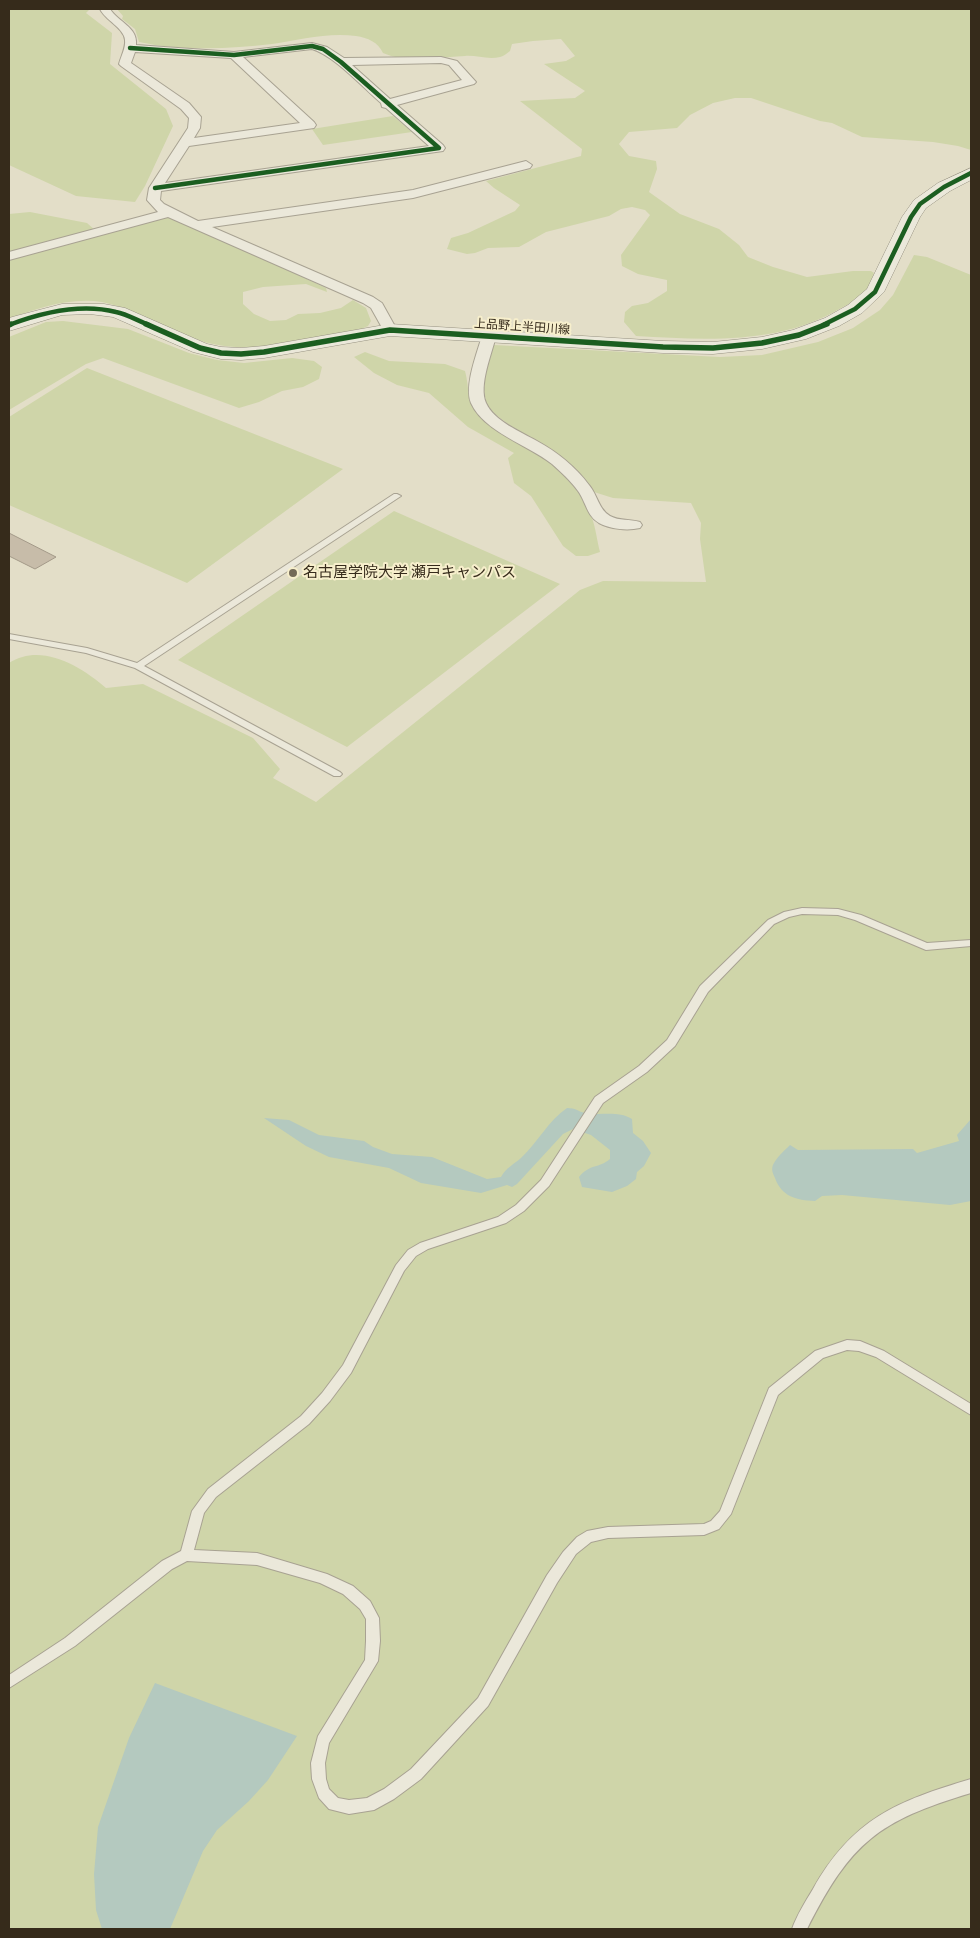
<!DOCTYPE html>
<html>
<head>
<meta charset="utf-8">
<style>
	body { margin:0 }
	#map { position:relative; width:980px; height:1938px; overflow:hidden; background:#e3dec8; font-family:Literata,serif }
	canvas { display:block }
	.frame { position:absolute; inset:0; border:10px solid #362b1b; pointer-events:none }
</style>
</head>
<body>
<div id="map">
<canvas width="980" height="1938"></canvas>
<div class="frame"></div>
</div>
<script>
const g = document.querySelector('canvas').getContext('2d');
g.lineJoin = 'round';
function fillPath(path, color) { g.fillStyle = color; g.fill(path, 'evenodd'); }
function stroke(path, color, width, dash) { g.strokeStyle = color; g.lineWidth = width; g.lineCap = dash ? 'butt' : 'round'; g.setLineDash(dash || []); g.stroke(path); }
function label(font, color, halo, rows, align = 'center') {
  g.font = font + ' Literata,"Noto Sans JP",serif'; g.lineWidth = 4; g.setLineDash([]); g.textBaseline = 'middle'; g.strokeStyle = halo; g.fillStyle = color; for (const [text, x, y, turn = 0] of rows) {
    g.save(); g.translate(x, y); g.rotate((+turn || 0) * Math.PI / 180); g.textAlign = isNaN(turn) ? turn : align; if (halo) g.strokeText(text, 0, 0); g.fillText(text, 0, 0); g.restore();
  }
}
fillPath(new Path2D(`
	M9,9H90L86,13L112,33L110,64L166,109L173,126L145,186L135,202L76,196L9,165Z
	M117,9H971V150L958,146L933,142L862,137L832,123L820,121L751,98H735L713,103L690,115L677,128L629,132L619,144L629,156L656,161L657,169L649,192L680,214L719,229L739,245L748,257L773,267L807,277L853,271H871L874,273C872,279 870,286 866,291C861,298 849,304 841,308C779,345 706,340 636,336L624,322L625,312L632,306L648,303L667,291V280L638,274L622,266L621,255L650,215L645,210L632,207L621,209L609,216L546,232L519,247L488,248L475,253L467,254L447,249L451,238L468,233L515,211L520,205L494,188L486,181L581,156L582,149L520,101L575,98L585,91L544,64L566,61L575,56L561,39L533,41L512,44L510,51C507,53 504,56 500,57C488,60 476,55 465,56C438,57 408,64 383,53C378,42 368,38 356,36C328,32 299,40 272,44C229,49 182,51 139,42L135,29L122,19L123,16Z
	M393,116L412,132L323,145L312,129Z
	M30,212L87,223L96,231L9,254V214Z
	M169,217L178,219L326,288L327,292L306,284L263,287L243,292V304L254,314L270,321L286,320L298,314L320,313L341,308L353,300L366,308L371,321L368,326L357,331L262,347C240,348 219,347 198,340C165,330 136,309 102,302C71,297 37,308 9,319V259Z
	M914,255L927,257L971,275V1929H9V663C41,642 81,666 106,688L143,684L253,738L280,769L273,778L316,802L580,590L603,581L706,582L700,539L701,523L691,503L613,498L594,492L574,469L554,453L508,424L492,412L486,403L483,383L494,345L720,357L762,355L818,342L853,328L880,310L893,295Z
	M63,321L128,329L189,353L217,360L244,363L292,358L314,361L322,367L319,379L303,387L282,391L259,402L239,408L103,358L86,364L9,410V337L46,322Z
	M365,352L389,361L445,364L465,371C469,385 467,403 478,414C488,424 505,431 517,439C548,459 579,482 592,518C596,529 597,541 600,552L588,556H576L563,546L531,496L514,483L508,458L514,453L468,427L429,393L397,385L374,373L354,357Z
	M87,368L343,469L187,583L9,505V417Z
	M394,511L560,584L347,747L178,660Z`), '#cfd5a9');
fillPath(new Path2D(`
	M567,1108C576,1108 577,1111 585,1113C602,1116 617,1110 632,1119L633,1133L643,1141L651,1153L644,1166L637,1172L636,1179L627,1186L612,1192L582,1187L579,1177C591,1163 598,1169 610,1159V1150L591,1135L573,1129L563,1134L517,1184L512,1187L507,1185L481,1193L421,1183L389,1168L329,1157L306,1146L264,1118L289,1120L319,1135L364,1141L373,1147L392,1154L432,1157L487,1179L501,1177C506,1168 514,1164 521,1158C538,1142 548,1121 567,1108Z
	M971,1119V1201L950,1205L842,1195L822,1196L815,1201C796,1200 782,1197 775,1178C772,1172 771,1168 774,1163C778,1156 785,1150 790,1145L798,1150L913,1149L917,1153L959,1141L957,1135Z
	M155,1683L297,1736L268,1780L249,1801L217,1830L203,1851L170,1929H102L96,1910L94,1874L98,1827L129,1738Z`), '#b4c9bf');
const building = new Path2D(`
	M9,533L56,557L35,569L9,556Z`);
fillPath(building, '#c7bca9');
stroke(building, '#a39988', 1);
const lane = new Path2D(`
	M394,494H397L401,496L144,666L340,772L342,774L340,776H334L135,668L86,653L9,639V634L87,648L137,663Z
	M802,908L838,909L861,915L927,943L971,940V946L926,950L855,920L838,915L802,914L789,917L774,924L708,992L675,1046L647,1072L603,1103L549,1186L524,1211L506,1223L428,1249L416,1256L404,1271L351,1373L330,1401L309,1424L216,1497L204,1513L194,1550L257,1553L327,1574L353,1586L370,1601L379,1618L380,1641L378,1661L329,1743L325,1763L326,1779L329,1789L338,1798L349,1800L367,1798L384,1789L411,1769L478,1698L547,1575L563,1552L577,1537L587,1531L608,1527L704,1524L711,1521L720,1511L769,1388L815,1351L847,1340L860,1341L884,1351L971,1404V1415L876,1357L859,1351L847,1350L823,1358L778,1395L731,1514L719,1529L704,1535L608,1538L591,1542L576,1554L557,1583L488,1706L421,1779L394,1799L374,1810L349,1814L329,1809L319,1798L312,1779L311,1763L318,1736L365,1660L366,1641V1619L360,1609L343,1594L320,1583L257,1565L187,1561L172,1569L75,1646L9,1688V1675L65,1638L162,1561L181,1551L192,1511L208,1489L301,1416L322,1393L343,1365L396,1265L408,1250L420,1243L498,1217L516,1205L541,1180L595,1097L639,1066L667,1040L700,986L768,920L784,912Z
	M971,1779V1793C878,1821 851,1842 807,1929H792C797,1915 805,1902 813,1889C852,1819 897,1801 971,1779Z`);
const street = new Path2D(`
	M100,9H110C118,22 138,27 136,45L234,52L312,43L327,47L344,58L441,57L457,61L476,82L474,84L397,105L443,145L445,148L443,151L161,191L160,200L164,204L198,221L413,190L526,161L532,165L530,168L413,198L212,227L373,297L382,303L397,330L390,334L385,333L371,308L363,303L168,217L9,260V252L158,212L147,200L149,188L188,128L189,118L181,109L121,66L119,64C121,56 126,48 125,40C124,28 105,20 100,9ZM312,49C335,56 362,87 381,103L382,107L386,108L429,146L165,183L189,146L314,128L316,125L314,122L243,57ZM135,52L231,58L300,123L194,138L200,128L201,117L189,103L131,63ZM441,63L449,65L462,80L390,99L352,65Z
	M489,332L494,333L496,336C492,353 478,386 486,403C494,421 521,432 537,441C557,452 575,466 589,485C597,494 599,510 610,516C619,521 630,519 640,522L642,525L640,528C627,531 610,529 599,523C587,516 586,502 578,491C571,481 561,472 552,464C528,445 484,432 471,403C464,386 477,353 482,336L484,333Z`);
const secondary = new Path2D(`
	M971,168V180L950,191L926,208L920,217L884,292L862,313L839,326L806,339L762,349L713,354L663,353L390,336L264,358L241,360L221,359L193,352L113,317L90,314L62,315L9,331V318L16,316L62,304H104L125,308L207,344L221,347L241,348L264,346L390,324L663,341L713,342L762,337L793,330L825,318L848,305L867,289L902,217L914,200L938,183Z`);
stroke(lane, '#a8a292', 2);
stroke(street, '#a8a292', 2);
stroke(secondary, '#979282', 1);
fillPath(lane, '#ebe8da');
fillPath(street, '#ebe8da');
fillPath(secondary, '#ebe8da');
stroke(new Path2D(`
	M130,48L234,55L312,46L323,49L341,62L439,148L155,188
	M9,325C43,312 80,303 116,312C127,314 138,321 149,325
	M823,325L855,309L875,292L911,217L920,204L944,187L971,173`), '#1b5e20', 4.5);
stroke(new Path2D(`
	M146,324L200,348L221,353L241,354L264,352L390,330L663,347L713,348L762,343L799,335L827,324
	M9,325L11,324`), '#1b5e20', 5.5);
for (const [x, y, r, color] of [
	[293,573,5,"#736a58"]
]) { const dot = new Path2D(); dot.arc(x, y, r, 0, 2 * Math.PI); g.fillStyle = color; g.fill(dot); stroke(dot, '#f7efcc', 2); }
label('12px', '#362b1b', '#f7efcc', [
	["上品野上半田川線",522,327,4]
]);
label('15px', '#362b1b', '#f7efcc', [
	["名古屋学院大学 瀬戸キャンパス",303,573]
], 'left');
</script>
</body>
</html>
